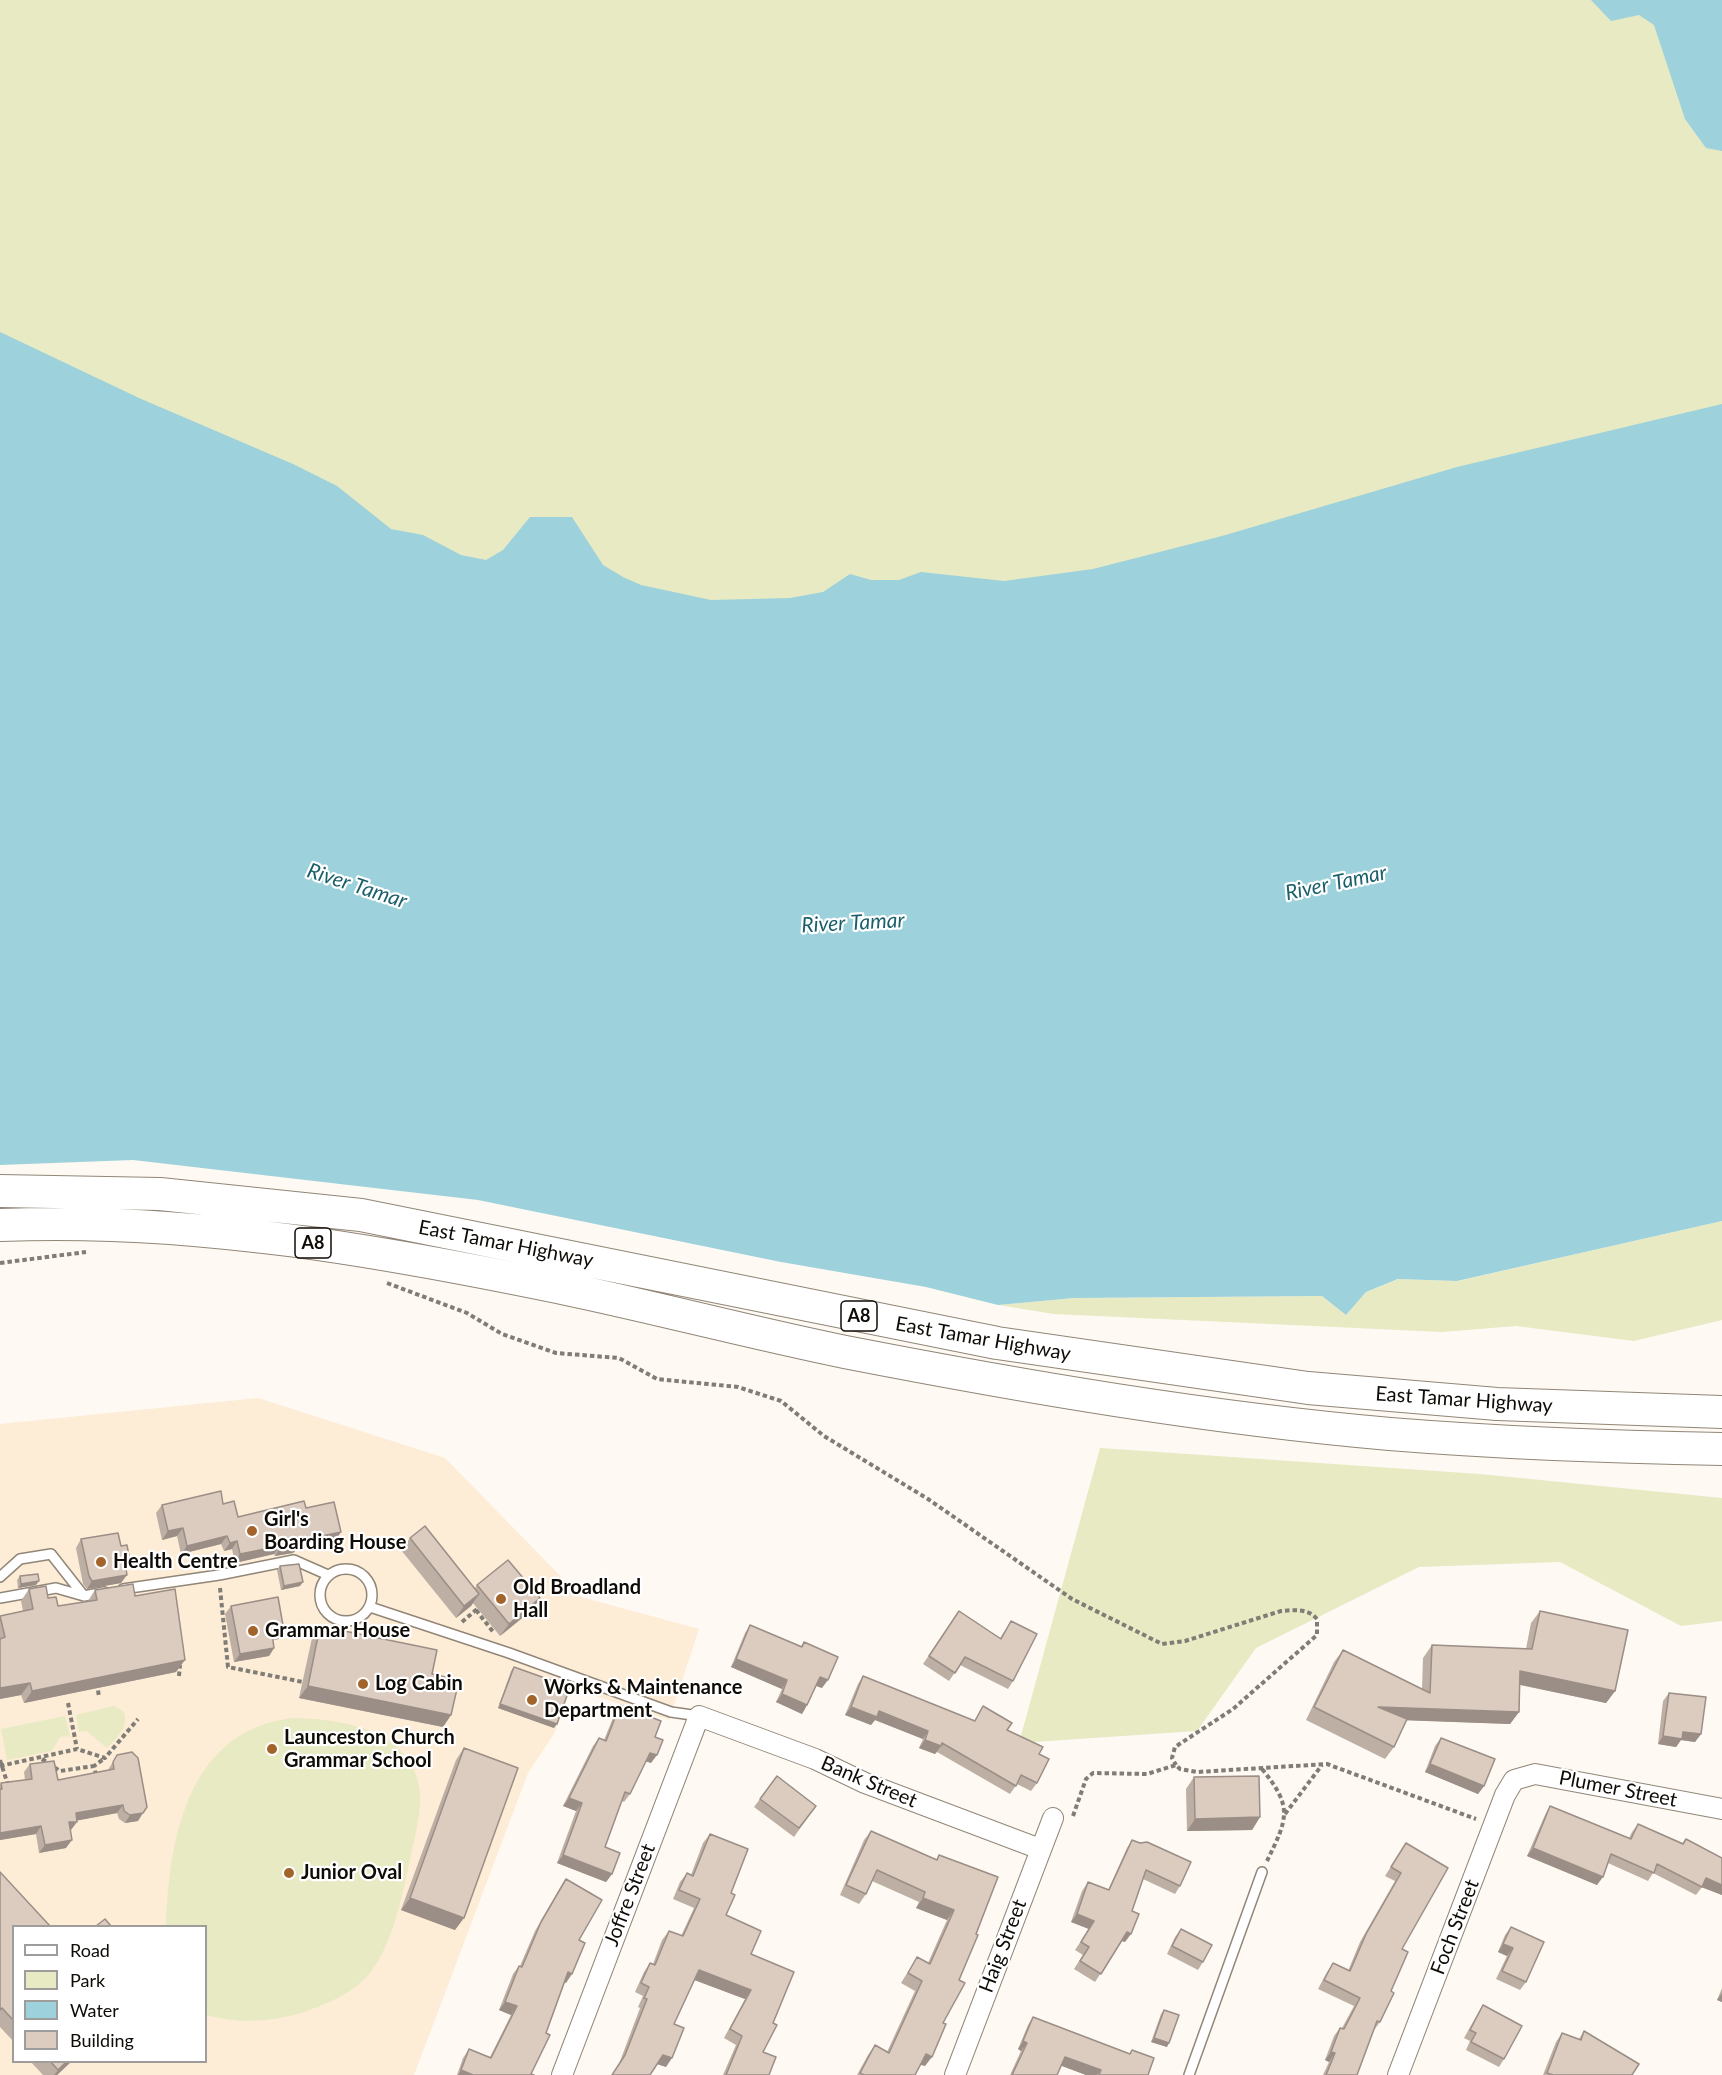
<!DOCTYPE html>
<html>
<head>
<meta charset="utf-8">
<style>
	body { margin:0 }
	#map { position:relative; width:1722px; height:2075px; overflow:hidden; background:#fef9f3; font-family:Lato,sans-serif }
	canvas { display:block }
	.legend { position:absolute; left:12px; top:1925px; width:195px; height:138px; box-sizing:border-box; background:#fff; border:2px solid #9f9d9b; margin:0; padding:8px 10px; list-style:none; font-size:18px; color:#0f0b06 }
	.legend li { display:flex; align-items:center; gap:12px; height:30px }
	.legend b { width:30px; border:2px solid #9f9d9b }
</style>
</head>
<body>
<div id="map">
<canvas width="1722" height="2075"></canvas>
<ul class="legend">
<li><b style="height:8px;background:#fff"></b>Road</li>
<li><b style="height:16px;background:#e7eac3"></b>Park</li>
<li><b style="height:16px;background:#9dd1db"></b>Water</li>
<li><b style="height:16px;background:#dccbbf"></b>Building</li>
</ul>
</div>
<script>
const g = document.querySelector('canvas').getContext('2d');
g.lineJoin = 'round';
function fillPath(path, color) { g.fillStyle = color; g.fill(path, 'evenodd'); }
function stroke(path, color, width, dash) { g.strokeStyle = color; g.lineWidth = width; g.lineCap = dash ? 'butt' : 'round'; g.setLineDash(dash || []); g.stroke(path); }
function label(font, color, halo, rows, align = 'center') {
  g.font = font + ' Lato,sans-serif'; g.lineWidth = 4.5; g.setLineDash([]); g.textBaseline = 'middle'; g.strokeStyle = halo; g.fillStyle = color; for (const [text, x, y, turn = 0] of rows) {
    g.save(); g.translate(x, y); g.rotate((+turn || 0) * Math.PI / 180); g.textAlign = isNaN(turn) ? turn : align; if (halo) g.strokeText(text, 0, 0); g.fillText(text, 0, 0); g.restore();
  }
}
fillPath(new Path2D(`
	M258,1398L445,1458L581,1597L699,1629L669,1720L571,1688L555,1732L528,1773L414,2075H0V1424ZM14,1926H206V2062H14Z`), '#fdecd6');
fillPath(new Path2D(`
	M0,0H1722V458L766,687L0,662Z
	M1722,1221V1320L1634,1341L1516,1326L1442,1332L1054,1314L998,1305L1074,1298L1322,1296L1346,1315L1366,1292L1399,1279L1458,1281Z
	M1100,1448L1480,1474L1722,1498V1621L1681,1626L1560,1562L1419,1567L1256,1648L1197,1731L1019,1743Z
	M114,1706L124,1712C129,1728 117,1737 107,1748L87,1731L79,1732L76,1715Z
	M65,1716L70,1736L60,1737L52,1751L7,1760L1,1729Z
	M294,1718C332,1719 387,1726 409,1761C428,1790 418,1823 411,1854C403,1892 392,1956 360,1983C344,1997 323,2005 304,2012C271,2022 238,2024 206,2015V1926H166C169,1838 188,1729 294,1718Z`), '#e7eac3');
fillPath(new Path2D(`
	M1591,0H1722V151L1706,148L1685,119L1654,25L1639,15L1611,21Z
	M0,332L139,398L293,464L337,486L391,529L423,535L461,555L486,560L503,550L530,517H572L603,565L623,577L641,585L711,600L790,598L823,592L850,574L871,580H899L921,572L1004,581L1093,569L1222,536L1457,467L1722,404V1221L1457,1281L1398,1279L1366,1292L1346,1315L1322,1296L1074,1298L998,1305L926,1287L781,1262L478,1200L133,1160L0,1165Z`), '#9dd1db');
const service = new Path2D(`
	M320 1595a26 26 0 1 1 52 0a26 26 0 1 1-52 0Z
	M0,1577L20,1559L51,1554L84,1596
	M123,1589L219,1575L294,1560L328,1575
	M0,1598L56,1588L84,1596L104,1592
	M370,1607L509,1653L671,1712L699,1716
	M1189,2075L1262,1872`);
const minor = new Path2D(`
	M562,2075L699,1716L815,1759L865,1783L1040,1849
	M955,2075L1053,1818
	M1398,2075L1505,1795L1514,1780L1535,1774L1722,1809`);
const trunk = new Path2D(`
	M0,1191L160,1194L361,1215L997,1343L1308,1388L1497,1404L1722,1412
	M0,1225C196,1217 389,1252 581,1292C669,1311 757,1334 845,1352C1025,1387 1207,1418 1390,1434C1501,1443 1611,1447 1722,1449`);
stroke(service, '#918677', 12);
stroke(minor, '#918677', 22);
stroke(trunk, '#918677', 34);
stroke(new Path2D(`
	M0,1263L86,1252
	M387,1283L467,1313L502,1334L556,1353L619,1358L657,1379L738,1387L781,1401L824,1436L928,1499L1072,1599L1162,1644L1185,1641L1281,1611C1294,1610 1308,1608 1317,1619V1635L1233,1709L1175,1747L1172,1758L1176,1765
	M220,1588L228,1667L303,1682
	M476,1610L494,1633
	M462,1622L477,1609
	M179,1676L180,1665
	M97,1683L99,1697
	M68,1703L77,1749
	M42,1759L60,1771L94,1766
	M0,1760L8,1785
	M0,1766L77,1749L105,1758L138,1719
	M1262,1769C1293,1807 1288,1818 1267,1861
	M96,1775L94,1766L105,1758
	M1285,1814L1322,1765
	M1073,1816L1086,1779L1093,1773L1147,1774L1176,1765L1180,1769L1197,1772L1327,1764L1476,1819`), '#807c76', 4, [4.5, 3]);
stroke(service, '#fff', 9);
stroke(minor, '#fff', 20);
stroke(trunk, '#fff', 32);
fillPath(new Path2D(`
	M223,1504L238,1517L306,1508L336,1540L297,1549L293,1553L275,1556L274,1554L235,1563L232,1549L224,1551L221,1544L181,1554L177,1536L162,1540L156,1513L162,1505Z
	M410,1538L475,1588L477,1585L540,1598L532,1610L500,1636L473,1603L471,1606L456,1618L401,1550Z
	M81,1539L126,1568L121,1583L87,1589L83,1584L76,1548Z
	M280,1566L300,1586L281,1590L277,1570Z
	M20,1576L36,1585L18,1588L17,1580Z
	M29,1589L48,1598L58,1606L88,1601L95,1590L135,1596L176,1672L24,1703L21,1695L0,1699V1616L23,1611L21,1601Z
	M231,1606L284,1631L279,1639L273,1640L274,1648L269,1656L234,1662L225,1614Z
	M959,1611L1000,1638L1011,1621L1013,1681L1008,1689L960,1665L949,1681L923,1664Z
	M1540,1611L1615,1691L1606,1703L1520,1685L1519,1712L1510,1724L1407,1720L1394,1747L1385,1759L1306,1720L1334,1662L1343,1650L1422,1689L1423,1658L1432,1645L1526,1649L1531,1623Z
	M750,1625L801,1646L804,1642L822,1688L816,1686L807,1705L802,1714L776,1702L782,1689L731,1667L745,1633Z
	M320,1626L432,1674L451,1715L443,1727L299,1698L312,1638Z
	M514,1667L554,1728L498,1708L511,1671Z
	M863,1676L974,1721L983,1706L1007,1730L1039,1754L1037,1783L1031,1791L1017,1784L1010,1794L937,1752L935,1754L919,1748L923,1739L875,1720L871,1725L845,1715L858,1684Z
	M1669,1693L1701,1734L1695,1742L1681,1740L1676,1747L1658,1744L1663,1701Z
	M620,1705L655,1737L651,1763L646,1761L630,1794L624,1802L622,1801L605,1847L612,1874L606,1882L557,1863L576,1811L563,1806L593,1746L599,1738L604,1740L615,1713Z
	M1441,1738L1484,1786L1478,1794L1425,1772L1435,1746Z
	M464,1748L455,1930L401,1910L456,1760Z
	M117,1755L138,1821L125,1823L119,1819L117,1813L77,1820L70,1830L66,1848L39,1853L36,1834L0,1840V1785L1,1783L25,1780L24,1772L30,1764L58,1780L108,1770Z
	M777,1776L816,1806L794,1837L754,1807Z
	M1194,1777L1260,1817L1252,1830L1187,1831L1186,1789Z
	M1550,1806L1629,1838L1632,1832L1638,1824L1683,1843L1686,1839L1722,1858V1895L1702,1887L1696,1895L1653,1873L1648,1881L1608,1863L1597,1885L1527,1856L1545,1815Z
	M871,1831L936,1860L939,1855L998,1877L943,2023L925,2066L921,2065L915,2075H857L868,2055L875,2045L887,2052L915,1991L901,1983L917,1957L928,1963L947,1920L916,1908L919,1902L872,1881L866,1894L859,1904L840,1895L864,1840Z
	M710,1834L731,1893L726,1915L751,1954L773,2023L763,2052L769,2075H723L736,2045L724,2038L745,1999L694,1980L674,2024L666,2067L657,2064H619L640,2008L638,2007L643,1996L635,1992L644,1972L650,1963L653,1964L662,1940L669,1931L681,1936L694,1908L673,1899L680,1882L687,1873L691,1875L703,1843Z
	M1132,1840L1180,1886L1175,1894L1143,1879L1132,1911L1125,1942L1122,1941L1095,1982L1074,1969L1083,1955L1075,1950L1089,1929L1071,1922L1082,1891L1088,1882L1108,1890L1127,1848Z
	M1406,1843L1402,1949L1391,1991L1380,2022L1374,2030L1357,2075H1323L1329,2062L1325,2060L1334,2036L1340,2028H1342L1354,2006L1318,1989L1327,1972L1333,1963L1348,1971L1360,1942L1395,1881L1385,1876Z
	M0,1872L14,1926V2042L0,2027Z
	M566,1879L579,1940L566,1983L565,1982L531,2074L534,2075H457L463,2058L469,2049L490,2057L511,2015L499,2010L513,1974L519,1966H520L535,1931L560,1888Z
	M1511,1927L1526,1982L1520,1990L1496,1979L1507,1956L1498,1952L1505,1935Z
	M1181,1929L1203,1962L1198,1970L1167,1954L1175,1937Z
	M1722,1988V2002L1717,2000Z
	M1483,2005L1504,2059L1499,2067L1466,2050L1470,2041L1464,2038L1478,2013Z
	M1164,2010L1167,2047L1151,2042L1161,2014Z
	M1033,2017L1129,2054L1132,2050L1148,2075H1086L1061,2065L1057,2075H1010L1021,2051L1018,2049L1028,2025Z
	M1584,2031L1632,2075H1543L1556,2042L1562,2033L1579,2039Z
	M30,2061H72L57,2075H43Z`), '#bdafa4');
fillPath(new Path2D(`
	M183,1528L177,1536L162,1540L168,1531Z
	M341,1532L336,1540L297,1549L293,1553L275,1556L280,1548L298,1541Z
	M227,1536L221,1544L181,1554L187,1546Z
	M237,1541L232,1549L224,1551L230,1543Z
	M280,1546L274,1554L235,1563L240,1554Z
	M127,1575L121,1583L87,1589L92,1581Z
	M39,1581L36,1585L18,1588L21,1584Z
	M303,1582L300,1586L281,1590L284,1586Z
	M479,1594L471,1606L456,1618L464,1606Z
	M540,1598L532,1610L500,1636L509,1624Z
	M284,1631L279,1639L266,1641L272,1633Z
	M274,1648L269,1656L234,1662L240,1654Z
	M736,1659L787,1680L782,1689L731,1667Z
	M185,1660L176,1672L24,1703L32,1691Z
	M1520,1671L1615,1691L1606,1703L1512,1683Z
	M820,1677L828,1680L822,1688L814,1685Z
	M30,1683L21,1695L0,1699V1688Z
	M308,1686L451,1715L443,1727L299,1698Z
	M782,1694L807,1705L802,1714L776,1702Z
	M500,1704L557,1724L554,1728L498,1708Z
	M851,1707L879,1711L928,1731L923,1739L875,1720L871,1725L845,1715Z
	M1378,1707L1519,1712L1510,1724L1369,1719Z
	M1683,1732L1701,1734L1695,1742L1681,1740L1676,1747L1658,1744L1663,1736Z
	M925,1740L941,1746L935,1754L919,1748Z
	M650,1753L657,1755L651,1763L645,1761Z
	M1430,1764L1484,1786L1478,1794L1425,1772Z
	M569,1798L582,1803L576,1811L563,1806Z
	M123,1805L117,1813L70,1822L76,1813Z
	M143,1813L138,1821L125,1823L130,1815Z
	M1260,1817L1252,1830L1187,1831L1195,1819Z
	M69,1822H77L71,1830L63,1831Z
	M41,1826L36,1834L0,1840V1833Z
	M72,1840L66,1848L39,1853L45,1845Z
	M1533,1848L1603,1877L1597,1885L1527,1856Z
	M563,1855L612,1874L606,1882L557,1863Z
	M1706,1878L1722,1885V1895L1701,1887Z
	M410,1898L464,1918L455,1930L401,1910Z
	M923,1898L954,1910L947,1920L916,1908Z
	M1077,1914L1094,1921L1089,1929L1071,1922Z
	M1127,1932L1131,1934L1125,1942L1122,1941Z
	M1503,1944L1513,1948L1507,1956L1498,1952Z
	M699,1970L751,1990L745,1999L692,1979Z
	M568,1972L572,1974L566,1983L562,1981Z
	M1722,1993V2002L1717,2000Z
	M505,2002L517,2006L511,2015L499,2010Z
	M1154,2038L1169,2043L1167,2047L1151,2042Z
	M1023,2041L1027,2043L1021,2051L1018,2049Z
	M1331,2052L1335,2053L1329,2062L1325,2060Z
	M926,2054L932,2057L925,2066L919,2064Z
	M663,2055L672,2058L666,2067L657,2064Z
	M1065,2057L1101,2070L1097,2075H1086L1059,2065Z
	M67,2061H72L57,2075H54L58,2070Z
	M461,2070L473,2075H458Z`), '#9a8e86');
const building = new Path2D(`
	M221,1491L223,1504L234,1501L238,1517L304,1501L306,1508L334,1502L341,1532L298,1541L299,1545L280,1548V1546L240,1554L237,1541L230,1543L227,1536L187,1546L183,1528L168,1531L162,1505Z
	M425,1526L479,1594L464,1606L410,1538Z
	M118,1533L121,1546L127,1545L130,1562L125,1563L127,1575L92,1581L89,1576L81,1539Z
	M508,1560L540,1598L509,1624L477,1585Z
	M299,1564L303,1582L284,1586L280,1566Z
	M38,1574L39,1581L21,1584L20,1576Z
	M133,1584L135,1596L175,1589L185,1660L32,1691L30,1683L0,1688V1639L5,1637L0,1616L33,1609L29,1589L46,1586L48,1598L56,1597L58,1606L97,1600L95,1590Z
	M278,1597L284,1631L272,1633L274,1648L240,1654L231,1606Z
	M959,1611L1001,1639L1011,1621L1037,1634L1013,1681L965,1657L955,1673L929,1656Z
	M1540,1611L1628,1630L1615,1691L1520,1671L1519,1712L1378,1707L1407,1719L1394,1747L1314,1707L1343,1650L1430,1693L1432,1645L1532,1649Z
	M750,1625L802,1647L804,1642L838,1657L828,1680L820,1677L807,1705L782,1694L787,1680L736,1659Z
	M320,1626L437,1650L432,1674L459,1680L451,1715L308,1686Z
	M514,1667L570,1687L557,1724L500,1704Z
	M863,1676L975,1721L983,1706L1012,1723L1007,1730L1043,1747L1039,1754L1049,1759L1037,1783L1021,1775L1016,1786L942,1743L941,1746L925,1740L928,1731L879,1711L877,1717L851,1707Z
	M1669,1693L1706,1697L1701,1734L1683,1732L1682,1739L1663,1736Z
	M620,1705L661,1721L655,1737L663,1740L657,1755L650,1753L630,1794L625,1792L605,1847L620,1853L612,1874L563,1855L582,1803L569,1798L599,1738L606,1741Z
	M1441,1738L1495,1759L1484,1786L1430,1764Z
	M464,1748L518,1768L464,1918L410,1898Z
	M132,1752L138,1758L147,1807L143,1813L130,1815L124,1811L123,1805L76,1813L77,1822H69L72,1840L45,1845L41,1826L0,1833V1789H2L1,1783L32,1779L30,1764L54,1761L58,1780L114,1769L113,1762L117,1755Z
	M777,1776L816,1806L799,1828L760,1799Z
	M1259,1776L1260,1817L1195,1819L1194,1777Z
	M1550,1806L1631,1839L1638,1824L1683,1844L1686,1839L1722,1858V1885L1706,1878L1702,1887L1657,1864L1654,1873L1611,1854L1603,1877L1533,1848Z
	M871,1831L937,1860L939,1855L998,1877L976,1934L978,1935L959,1980L965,1983L943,2023L946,2024L932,2057L926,2054L915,2075H864L860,2073L875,2045L889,2053L922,1981L908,1973L917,1957L930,1964L954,1910L923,1898L925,1892L877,1870L866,1894L846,1885Z
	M710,1834L748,1849L731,1893L735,1895L726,1915L761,1931L751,1954L794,1972L773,2023L777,2025L763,2052L776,2057L769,2075H726L742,2036L730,2029L751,1990L699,1970L674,2024L684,2028L672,2058L663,2055L650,2075H612L625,2055L647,1999L644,1998L649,1987L641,1983L650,1963L655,1965L669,1931L683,1936L700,1899L679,1890L687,1873L693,1876Z
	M1132,1840L1140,1843L1147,1842L1191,1862L1180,1886L1146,1870L1132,1911L1139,1914L1131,1934L1127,1932L1101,1974L1080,1961L1089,1947L1081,1942L1094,1921L1077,1914L1088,1882L1109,1890Z
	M1406,1843L1448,1868L1402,1949L1408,1952L1391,1991L1394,1993L1380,2022L1377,2021L1357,2075H1326L1335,2053L1331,2052L1340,2028L1344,2029L1360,1998L1324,1980L1333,1963L1350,1971L1366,1934L1401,1873L1391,1867Z
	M0,1872L50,1926H14V2021L2,2008L0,2010Z
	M566,1879L602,1900L579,1940L585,1943L572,1974L568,1972L546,2033L550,2035L531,2074L534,2075H473L461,2070L469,2049L491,2058L517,2006L505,2002L519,1966L522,1967L541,1922Z
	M105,1919L111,1926H96Z
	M1511,1927L1544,1942L1526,1982L1502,1971L1513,1948L1503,1944Z
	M1181,1929L1212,1945L1203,1962L1172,1946Z
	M1483,2005L1522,2026L1504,2059L1471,2042L1476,2033L1470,2030Z
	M1164,2010L1179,2015L1169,2043L1154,2038Z
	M1033,2017L1130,2054L1132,2050L1154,2058L1148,2075H1099L1101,2070L1065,2057L1057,2075H1012L1027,2043L1023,2041Z
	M1584,2031L1639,2064L1632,2075H1553L1547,2073L1562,2033L1581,2040Z
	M50,2061H67L58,2070Z`);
fillPath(building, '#dccbbf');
stroke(building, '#9a8e86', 1.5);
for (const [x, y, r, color] of [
	[252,1531,6,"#a2642a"],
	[101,1562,6,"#a2642a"],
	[501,1599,6,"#a2642a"],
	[253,1631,6,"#a2642a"],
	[363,1684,6,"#a2642a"],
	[532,1700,6,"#a2642a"],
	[272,1749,6,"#a2642a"],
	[289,1873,6,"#a2642a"]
]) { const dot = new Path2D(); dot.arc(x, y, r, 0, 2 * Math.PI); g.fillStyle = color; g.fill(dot); stroke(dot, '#fff', 2); }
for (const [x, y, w] of [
	[313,1243,36],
	[859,1316,36]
]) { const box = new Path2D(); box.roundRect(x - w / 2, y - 15, w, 30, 4.5); g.fillStyle = '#fff'; g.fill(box); stroke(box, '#0f0b06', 1.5); }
label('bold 18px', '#0f0b06', null, [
	["A8",313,1243],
	["A8",859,1316]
]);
label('20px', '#0f0b06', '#fff', [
	["East Tamar Highway",506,1244,11],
	["East Tamar Highway",983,1339,10],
	["East Tamar Highway",1464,1400,4],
	["Bank Street",869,1782,23],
	["Plumer Street",1618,1789,11],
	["Joffre Street",630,1895,-69],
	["Foch Street",1455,1927,-69],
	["Haig Street",1003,1946,-69]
]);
label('bold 20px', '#0f0b06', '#fff', [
	["Girl's",264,1520],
	["Boarding House",264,1543],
	["Health Centre",113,1562],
	["Old Broadland",513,1588],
	["Hall",513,1611],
	["Grammar House",265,1631],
	["Log Cabin",375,1684],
	["Works & Maintenance",544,1688],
	["Department",544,1711],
	["Launceston Church",284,1738],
	["Grammar School",284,1761],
	["Junior Oval",301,1873]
], 'left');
label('italic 21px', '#1a5f6a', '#fff', [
	["River Tamar",1336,883,-12],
	["River Tamar",357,886,18],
	["River Tamar",853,923,-3]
]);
</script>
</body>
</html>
